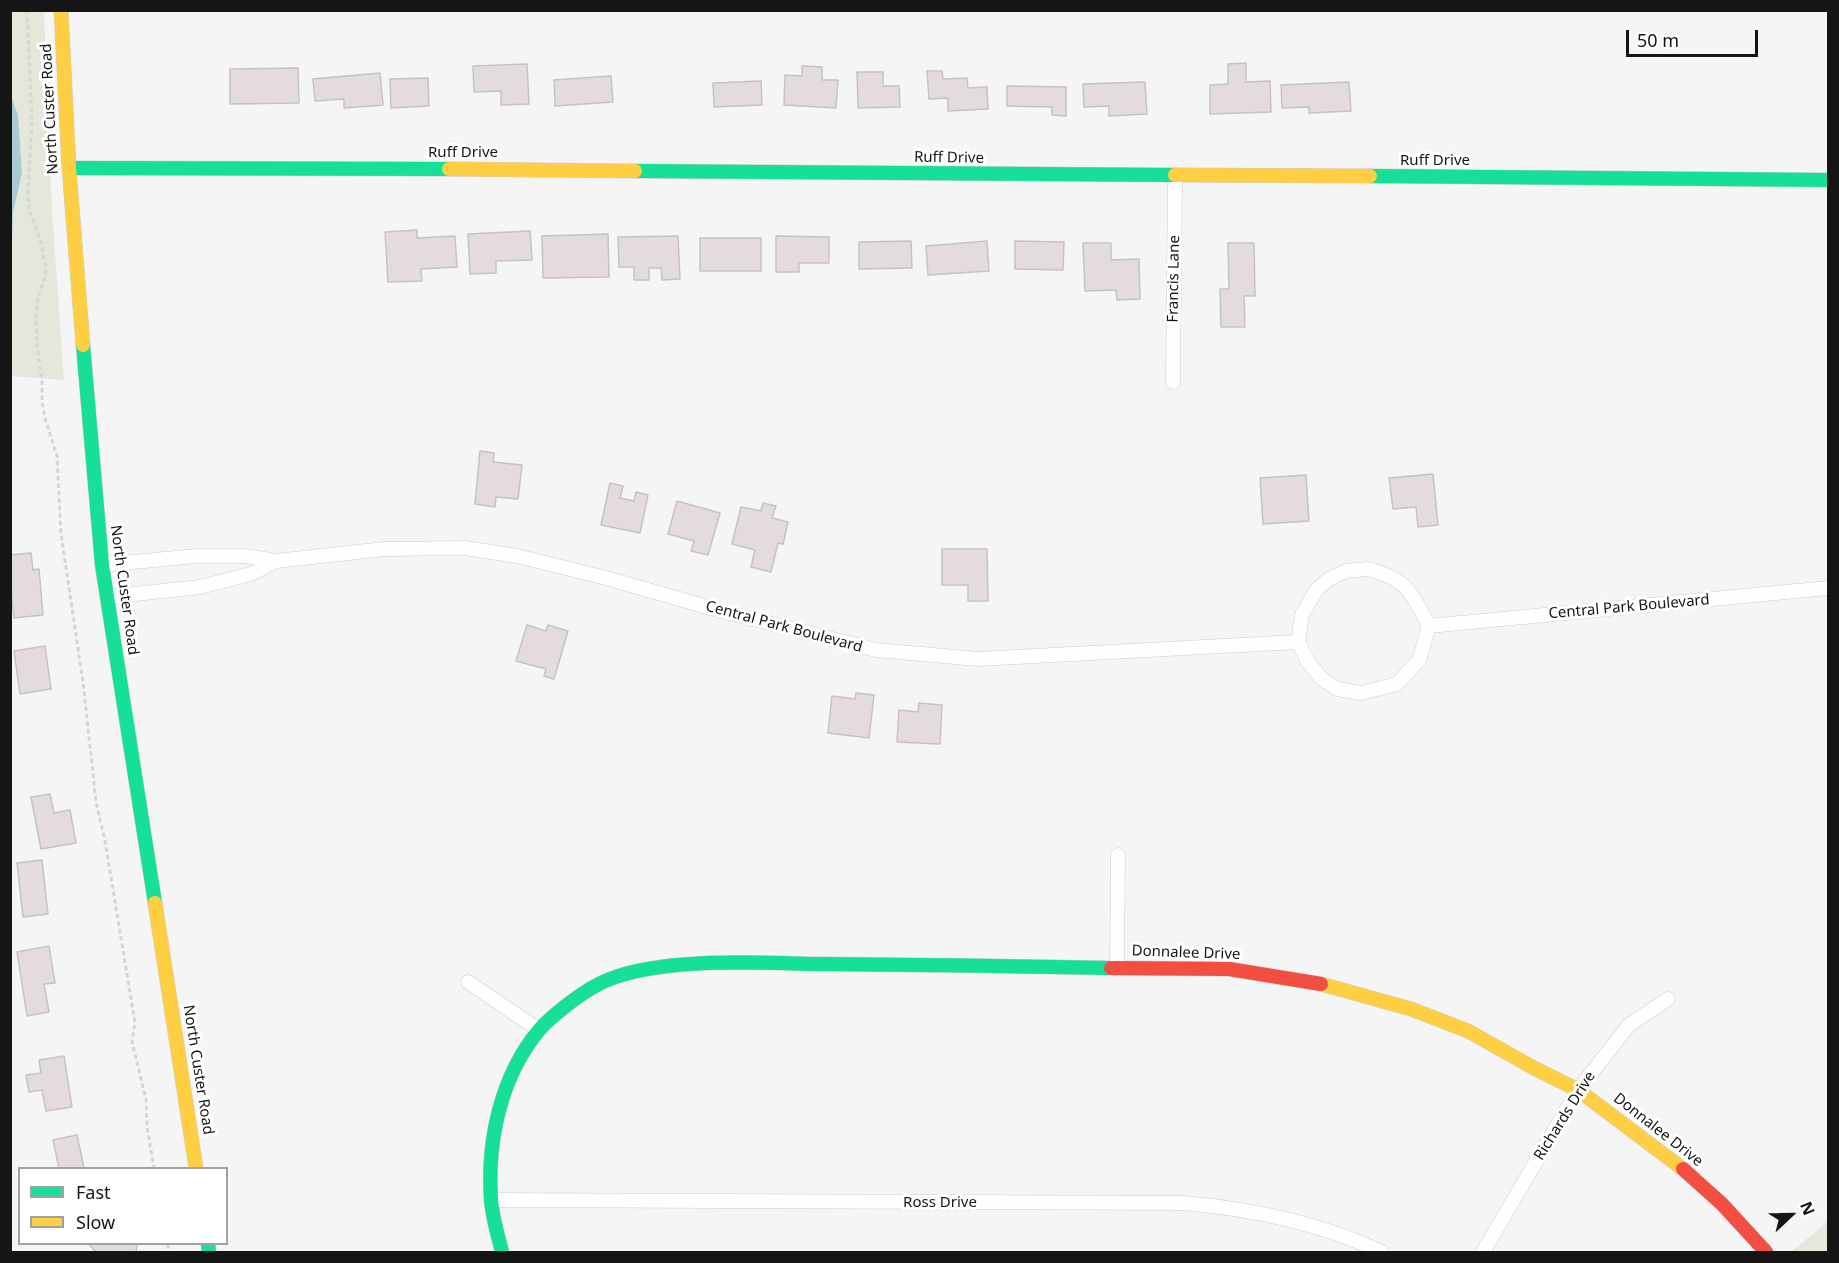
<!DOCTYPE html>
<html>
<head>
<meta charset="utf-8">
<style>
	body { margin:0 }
	#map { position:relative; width:1839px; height:1263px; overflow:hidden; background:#f5f5f5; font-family:"Noto Sans",sans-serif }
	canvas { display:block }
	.frame { position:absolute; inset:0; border:12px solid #151516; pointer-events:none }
	.legend { position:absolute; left:18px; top:1167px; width:210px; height:78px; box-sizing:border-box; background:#fff; border:2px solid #a1a1a2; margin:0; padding:8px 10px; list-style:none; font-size:18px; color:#151516 }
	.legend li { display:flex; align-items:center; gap:12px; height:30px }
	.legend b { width:30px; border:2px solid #a1a1a2 }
	.north { position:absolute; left:1761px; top:1185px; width:60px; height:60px; -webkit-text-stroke:4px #fff; paint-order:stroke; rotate:68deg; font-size:16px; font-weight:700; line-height:24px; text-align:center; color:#151516 }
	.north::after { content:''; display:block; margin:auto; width:21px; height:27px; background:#151516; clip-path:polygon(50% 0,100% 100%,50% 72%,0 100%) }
	.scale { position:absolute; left:1626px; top:30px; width:132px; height:27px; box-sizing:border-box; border:3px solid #151516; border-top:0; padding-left:8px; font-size:18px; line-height:21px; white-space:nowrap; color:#151516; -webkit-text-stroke:4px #fff; paint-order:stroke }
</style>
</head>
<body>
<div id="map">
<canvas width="1839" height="1263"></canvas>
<div class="frame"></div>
<ul class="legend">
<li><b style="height:8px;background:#16e098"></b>Fast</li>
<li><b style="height:8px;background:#ffcf43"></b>Slow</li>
</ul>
<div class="north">N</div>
<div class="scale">50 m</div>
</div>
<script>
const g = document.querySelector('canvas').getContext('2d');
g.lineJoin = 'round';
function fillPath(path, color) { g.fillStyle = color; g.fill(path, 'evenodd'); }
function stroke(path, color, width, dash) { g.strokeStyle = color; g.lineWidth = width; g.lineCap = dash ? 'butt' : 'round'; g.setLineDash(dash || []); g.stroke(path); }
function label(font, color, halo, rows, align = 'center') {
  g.font = font + ' "Noto Sans",sans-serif'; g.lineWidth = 6; g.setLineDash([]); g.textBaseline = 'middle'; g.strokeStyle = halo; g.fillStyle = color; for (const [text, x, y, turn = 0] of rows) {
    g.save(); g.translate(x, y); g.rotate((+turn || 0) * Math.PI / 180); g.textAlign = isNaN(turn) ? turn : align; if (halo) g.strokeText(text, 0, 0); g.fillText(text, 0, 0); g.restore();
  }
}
fillPath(new Path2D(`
	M11,11H44L52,210L64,380L11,376L10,268L13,213L22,173L18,115L11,96Z
	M1828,1221V1252H1791Z`), '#e4e8da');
fillPath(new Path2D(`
	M11,96L18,115L22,173L13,213L11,267Z`), '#a9c9d5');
const building = new Path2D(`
	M1246,63V82L1270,81L1271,112L1210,114V85L1228,84V64Z
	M527,64L529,104L501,105V91L474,92L473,66Z
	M802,66L822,67V80H838L836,108L784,105L785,75L802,76Z
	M298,68L299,103L230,104V69Z
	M927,71H942L943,79L967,78L968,88L987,87L988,109L948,111V98L929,99Z
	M857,72H883V86H899L900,107L858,108Z
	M380,73L383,105L344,108V99L315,101L313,79Z
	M611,76L613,102L555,106L554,80Z
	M428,78L429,106L391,108L390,79Z
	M761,81L762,105L714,107L713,83Z
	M1145,82L1147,114L1109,116V106L1084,107L1083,84Z
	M1349,82L1351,111L1309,113V107L1282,108L1281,85Z
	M1007,86L1066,87V116L1052,115V107L1007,106Z
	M417,230V238L455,236L457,267L421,269L422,281L388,282L385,232Z
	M530,231L532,260L496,261V273L470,274L468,234Z
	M608,234L609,277L543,278L542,236Z
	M678,236L680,279L662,280L661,268H649V280H634V267H619L618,237Z
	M776,236L829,237V263H799V272H776Z
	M700,238H761V271H700Z
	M911,241L912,268L859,269V242Z
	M987,241L989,271L928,275L926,246Z
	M1015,241L1064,242L1063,270L1015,269Z
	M1083,243H1111V260L1139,259L1140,299L1117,300L1116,290L1085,291Z
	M1228,243H1254L1255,296H1244L1245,327H1221L1220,289H1229Z
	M480,451L494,453L493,462L522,465L518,499L496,497L495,507L475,504Z
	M1433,474L1438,525L1418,527L1416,507L1393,509L1389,478Z
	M1306,475L1309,521L1263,524L1260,478Z
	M610,483L623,486L620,498L634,501L636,492L648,495L640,533L601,525Z
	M677,501L720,513L708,555L691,551L694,541L668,534Z
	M763,503L776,506L772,518L788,522L783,544L778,543L771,572L751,567L755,550L732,544L741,507L761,511Z
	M942,549H987L988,601H968V585H942Z
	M31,553L33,570L39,569L43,615L14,618L10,584V555Z
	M527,625L546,631L548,625L568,631L554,679L544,676L546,669L516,661Z
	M45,646L51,689L20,694L14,651Z
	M856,693L874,695L869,738L828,733L832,696L855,699Z
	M919,703L942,705L940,744L897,742L899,710L918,712Z
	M50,794L54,813L70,810L76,843L41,849L31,797Z
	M42,860L48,914L23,917L17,863Z
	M49,946L55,983L44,984L49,1012L27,1016L17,952Z
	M64,1056L72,1107L46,1111L42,1090L29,1092L26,1075L41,1073L39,1060Z
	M77,1135L84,1168H59L53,1140Z
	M89,1244H137L136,1252H96Z`);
fillPath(building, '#e3dbdf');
stroke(building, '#c4c3c4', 1.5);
const street = new Path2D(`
	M1173,382L1175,176
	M102,565L196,556H246L276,561L384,549L465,548L517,556L606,578L725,612L876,650L978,659L1298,642
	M1368,569C1407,579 1411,592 1429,626L1419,660L1397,684L1361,693L1337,689L1322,679L1308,662L1298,642L1302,615L1316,590L1329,579L1346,571Z
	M107,597L200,587L251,574L276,561
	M1429,626L1828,588
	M1117,967L1118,855
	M468,982L539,1030
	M491,1200L1184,1203C1252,1209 1320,1223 1382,1252
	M1483,1252L1578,1090L1629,1025L1668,999`);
const fast = new Path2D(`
	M69,168L449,169
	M635,171L1175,175
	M1370,176L1828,180
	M83,345L102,565L155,903
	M208,1244L209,1252
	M502,1252C498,1235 492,1217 491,1199C487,1140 501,1075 540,1029C548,1020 558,1012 567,1005C580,995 594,985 610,979C667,957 759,963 821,964C918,965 1014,966 1111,968`);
const slow = new Path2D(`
	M61,10L69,168L83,345
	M449,169L635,171
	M1175,175L1370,176
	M155,903L196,1168
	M1321,984L1411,1009L1468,1031L1534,1068L1578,1090L1683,1169`);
const jam = new Path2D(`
	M1111,968L1229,969L1321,984
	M1683,1169L1722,1204L1766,1252`);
stroke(street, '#cdcdcd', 15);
stroke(fast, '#cdcdcd', 15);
stroke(slow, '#cdcdcd', 15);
stroke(jam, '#cdcdcd', 15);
stroke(new Path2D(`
	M27,10L32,122L28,193L29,210L40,239L46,267L44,280L38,298L36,318L37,346L42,381V402L45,418L57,456L61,534L83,682L96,802L105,841L135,1023L132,1042L146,1099L147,1127L154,1168
	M168,1244L169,1252`), '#d5d5d5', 3, [4.5, 3]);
stroke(street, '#fefefe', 14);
stroke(fast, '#16e098', 14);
stroke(slow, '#ffcf43', 14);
stroke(jam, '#f24e42', 14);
label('15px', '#151516', '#fff', [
	["North Custer Road",50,109,-93],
	["Ruff Drive",463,153],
	["Ruff Drive",949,158,1],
	["Ruff Drive",1435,161],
	["Francis Lane",1174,279,-89],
	["North Custer Road",124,590,82],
	["Central Park Boulevard",1629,607,-5],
	["Central Park Boulevard",784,627,15],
	["Donnalee Drive",1186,953,2],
	["North Custer Road",198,1070,81],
	["Richards Drive",1565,1116,-58],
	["Donnalee Drive",1658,1130,38],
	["Ross Drive",940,1203]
]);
</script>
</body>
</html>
